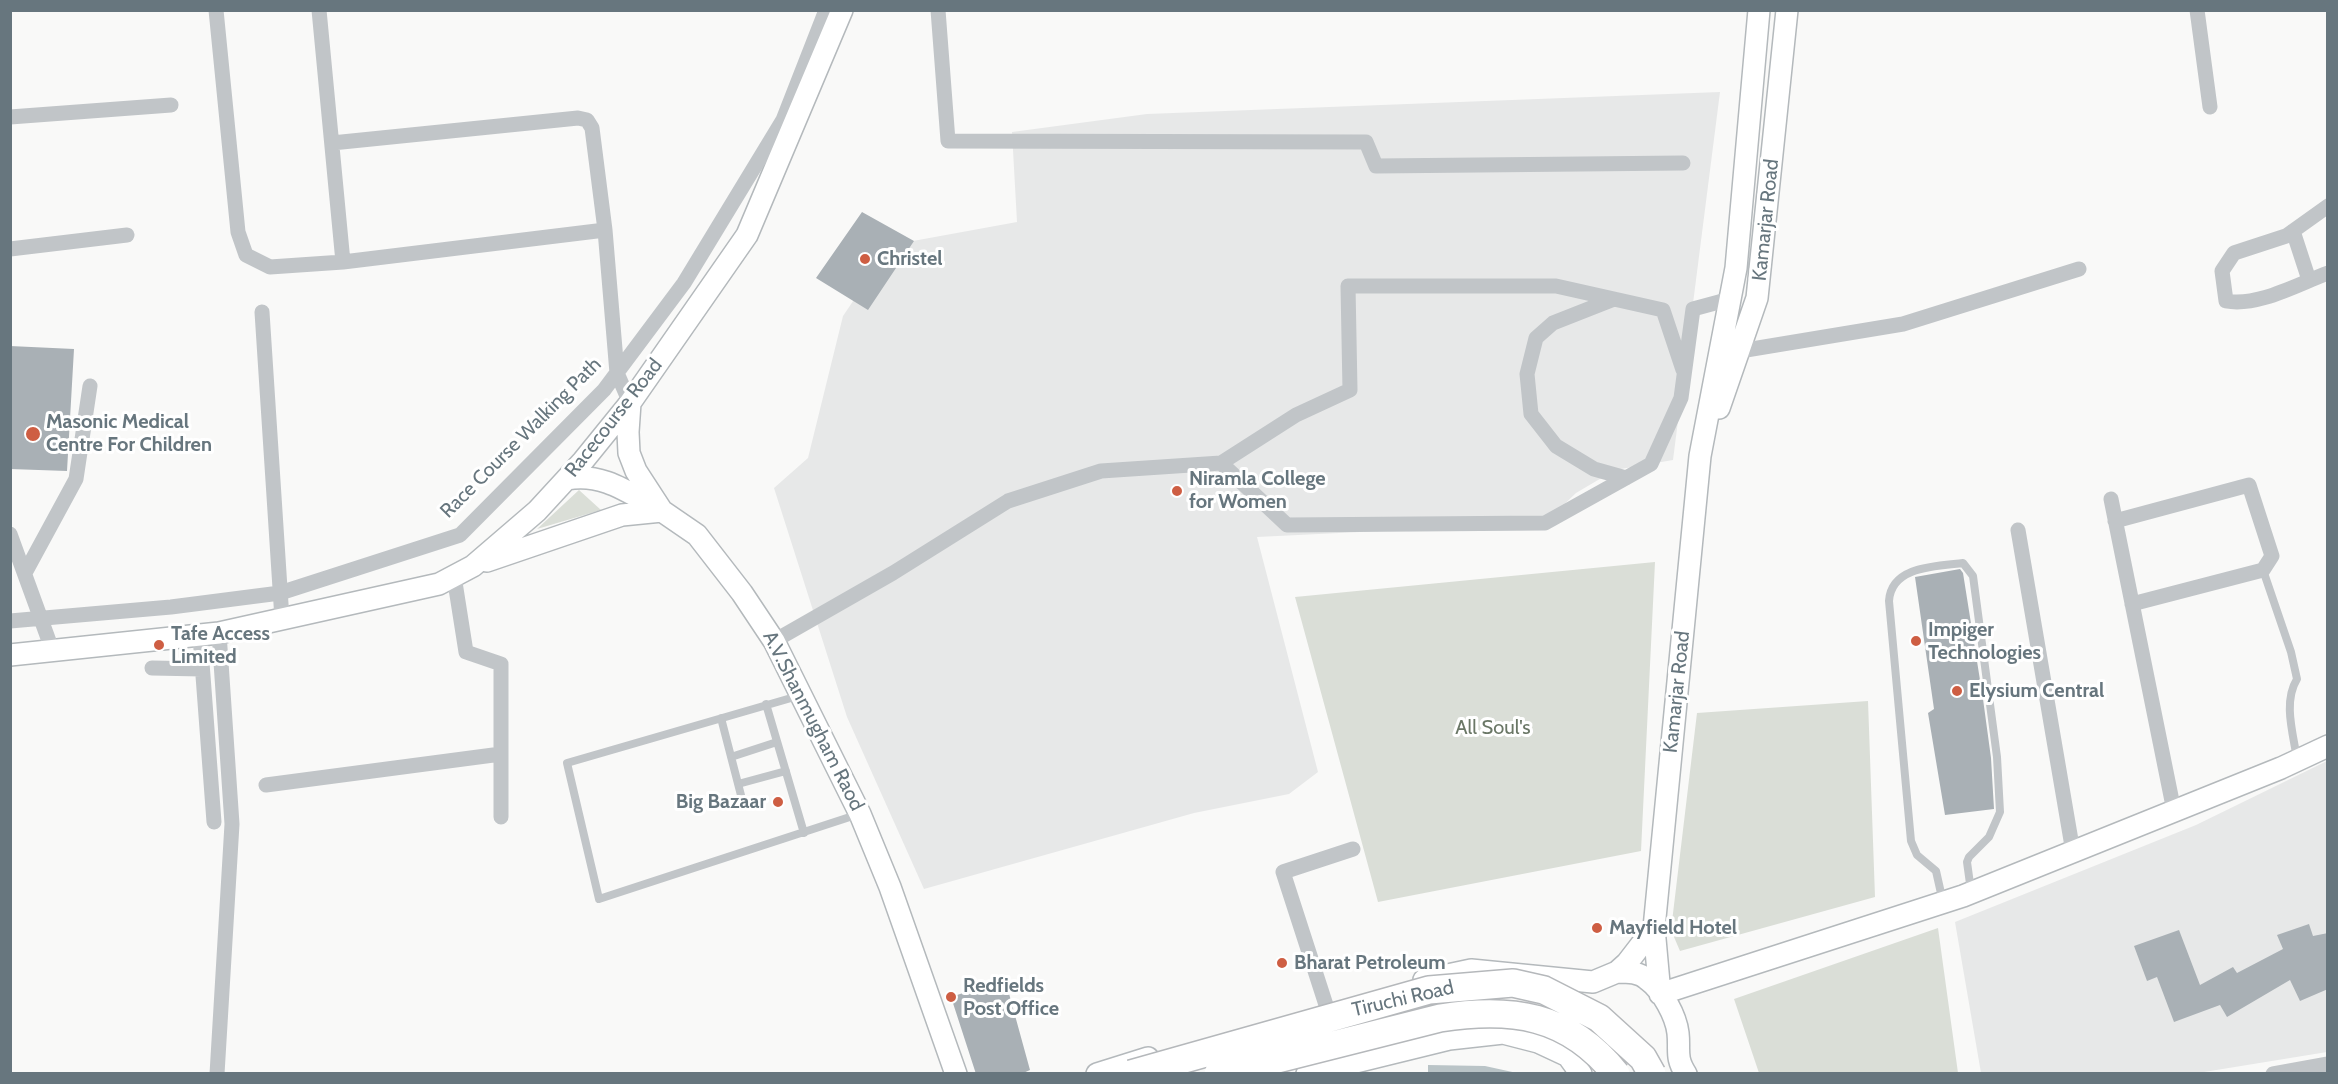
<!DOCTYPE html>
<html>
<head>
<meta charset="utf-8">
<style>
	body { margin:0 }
	#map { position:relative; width:2338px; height:1084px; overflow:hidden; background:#f9f9f8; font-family:Cabin,sans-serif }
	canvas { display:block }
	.frame { position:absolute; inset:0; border:12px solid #67767e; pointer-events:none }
</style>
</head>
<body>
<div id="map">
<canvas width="2338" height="1084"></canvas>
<div class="frame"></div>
</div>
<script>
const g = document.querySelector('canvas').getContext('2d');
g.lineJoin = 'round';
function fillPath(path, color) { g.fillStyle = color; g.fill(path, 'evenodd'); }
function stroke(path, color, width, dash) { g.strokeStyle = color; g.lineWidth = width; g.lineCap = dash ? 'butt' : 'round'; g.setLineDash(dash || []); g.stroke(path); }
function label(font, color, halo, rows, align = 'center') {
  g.font = font + ' Cabin,sans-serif'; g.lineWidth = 6; g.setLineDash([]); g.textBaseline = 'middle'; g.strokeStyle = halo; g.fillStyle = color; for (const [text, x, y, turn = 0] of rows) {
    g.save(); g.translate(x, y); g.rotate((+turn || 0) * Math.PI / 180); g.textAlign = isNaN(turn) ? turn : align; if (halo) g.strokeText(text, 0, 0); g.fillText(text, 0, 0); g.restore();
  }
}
fillPath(new Path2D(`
	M1720,92L1673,460L1615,470L1576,493L1545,523L1257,537L1318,772L1289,794L1194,813L924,889L847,717L774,488L808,458L843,316L891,245L1017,222L1012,132L1147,114Z
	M2327,761V1052L2198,1073H1981L1955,922L2196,825Z`), '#e7e8e8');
fillPath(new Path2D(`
	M579,490L601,510L537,529Z
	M1655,562L1641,851L1378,902L1295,597Z
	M1868,701L1875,897L1680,951L1671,930L1697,713Z
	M1938,928L1958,1073H1759L1734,999Z`), '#daded7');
fillPath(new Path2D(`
	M1428,1065L1485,1066L1517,1073H1428Z`), '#bac4c7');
fillPath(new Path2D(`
	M862,212L914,241L868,310L816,278Z
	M10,346L74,349L67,471L10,469Z
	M1960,569L1963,573L1983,699L1991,758L1994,809L1945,815L1928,713L1934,709L1915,577Z
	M2309,924L2313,936L2328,933V989L2300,1001L2290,980L2227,1017L2220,1005L2174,1022L2157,977L2147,981L2134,946L2179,930L2200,985L2233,967L2237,973L2283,949L2277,935Z
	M1005,979L1030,1070L1021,1074H976L951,997Z`), '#a9b0b5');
const secondary = new Path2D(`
	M630,403L628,432L629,453L636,471L662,511L697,535L742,593L774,641L860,814L890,887L956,1074
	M1719,408L1757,298L1787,10
	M567,479C602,472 629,493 659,509
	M487,561L622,515L662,511
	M10,655L219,633L439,584L473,566L537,511L583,461L630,403L747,235L842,10
	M1654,928L1700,456L1736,268L1759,10
	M1617,972C1628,972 1640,972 1648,980C1662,990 1676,1016 1678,1033C1680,1051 1675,1057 1686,1074
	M1424,980L1471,970L1593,982L1617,972L1627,963L1654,928L1660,994L1963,896L2281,768L2328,746
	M1097,1074L1148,1058
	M1307,1074L1449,1039L1503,1033L1538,1042L1568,1056L1581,1074`);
stroke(secondary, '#b4b9bc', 24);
stroke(new Path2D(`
	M2263,570L2291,652L2297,679C2283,702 2293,733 2297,759
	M798,696L567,763L599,899L859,814
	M766,704L804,833
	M721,718L743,803
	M731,757L777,742
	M738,784L786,771
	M1943,902L1936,871L1917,855L1911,841L1889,601C1891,566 1936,566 1963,563L1973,576L1997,757L2000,812L1989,837L1969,857L1967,862L1971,891`), '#c1c5c8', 8);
stroke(new Path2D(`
	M216,10L238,232L246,255L270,267L343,262L605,230
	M319,10L343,262
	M938,10L948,141L1366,142L1376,166L1683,163
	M2197,10L2210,107
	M10,117L171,105
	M332,143L578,118L587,120L592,128L605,230L617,373L630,403
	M2328,206L2286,236L2234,253L2222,271L2226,301C2258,307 2298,284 2328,273
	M2293,231L2309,280
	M10,249L127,235
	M1614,299L1553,323L1536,338L1527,374L1531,414L1556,446L1594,469L1626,478
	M262,312L282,619
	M1740,351L1903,324L2079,269
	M1221,463L1296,415L1350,390L1348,286H1556L1663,310L1683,370
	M2111,499L2174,811
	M2115,521L2249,485L2272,556L2263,570L2132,604
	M2018,530L2073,852
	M10,534L53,652
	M25,573L76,479L90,386
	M454,576L466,652L501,664V817
	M10,621L171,607L280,593L460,535L604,390L684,283L783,120L826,10
	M200,636L214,822
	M774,641L893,573L1008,501L1101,471L1221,463L1287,525L1545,523L1651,464L1681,398L1693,309L1730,299
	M152,668L202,669
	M266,785L501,754
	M1326,1005L1283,872L1353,849
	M217,1074L232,824L219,633
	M2273,1074L2328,1064`), '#c1c5c8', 15);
stroke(secondary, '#fff', 21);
const highwayBridge = new Path2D(`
	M1131,1074L1429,990L1513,983L1544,990L1599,1018L1643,1058L1652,1074
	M1218,1074L1440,1018C1511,1007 1568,1014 1616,1074`);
stroke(highwayBridge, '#b5b8bb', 30, []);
stroke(highwayBridge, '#fff', 27);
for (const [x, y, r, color] of [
	[865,259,6,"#ce5e43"],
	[33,434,8,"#ce5e43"],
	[1177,491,6,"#ce5e43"],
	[1916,641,6,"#ce5e43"],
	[159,645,6,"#ce5e43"],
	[1957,691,6,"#ce5e43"],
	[778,802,6,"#ce5e43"],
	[1597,928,6,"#ce5e43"],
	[1282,963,6,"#ce5e43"],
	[951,997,6,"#ce5e43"]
]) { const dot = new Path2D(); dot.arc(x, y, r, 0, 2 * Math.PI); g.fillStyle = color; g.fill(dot); stroke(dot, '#fff', 2); }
label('20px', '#67767e', '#fff', [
	["Kamarjar Road",1766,220,-84],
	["Racecourse Road",614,418,-52],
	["Race Course Walking Path",521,438,-45],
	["Kamarjar Road",1677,692,-84],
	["A.V.Shanmugham Raod",813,721,63],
	["Tiruchi Road",1403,999,-13]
]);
label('bold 20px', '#67767e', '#fff', [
	["Christel",877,259],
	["Masonic Medical",46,422],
	["Centre For Children",46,445],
	["Niramla College",1189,479],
	["for Women",1189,502],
	["Impiger",1928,630],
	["Technologies",1928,653],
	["Tafe Access",171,634],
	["Limited",171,657],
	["Elysium Central",1969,691],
	["Big Bazaar",766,802,"right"],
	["Mayfield Hotel",1609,928],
	["Bharat Petroleum",1294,963],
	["Redfields",963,986],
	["Post Office",963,1009]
], 'left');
label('20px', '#6a7766', '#fff', [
	["All Soul's",1493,728]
]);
</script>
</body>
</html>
